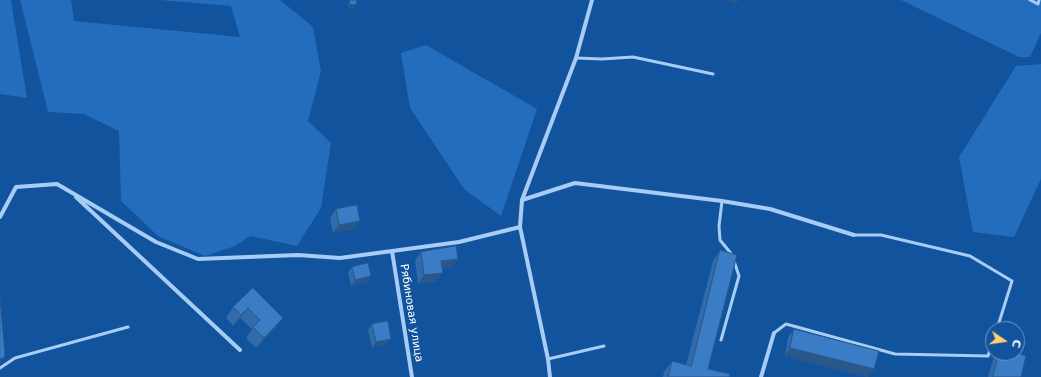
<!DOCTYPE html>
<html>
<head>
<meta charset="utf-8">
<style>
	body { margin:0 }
	#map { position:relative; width:1041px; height:377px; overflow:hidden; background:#11539d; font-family:"DejaVu Sans",sans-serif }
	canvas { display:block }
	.north { position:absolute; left:985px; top:321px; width:40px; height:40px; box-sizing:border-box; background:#11539d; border:1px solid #7098c4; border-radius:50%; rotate:103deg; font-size:11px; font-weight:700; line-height:16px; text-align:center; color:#fff }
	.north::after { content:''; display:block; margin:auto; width:14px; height:18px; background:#ffd06b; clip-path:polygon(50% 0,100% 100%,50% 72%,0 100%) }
</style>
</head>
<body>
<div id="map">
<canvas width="1041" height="377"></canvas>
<div class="north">С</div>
</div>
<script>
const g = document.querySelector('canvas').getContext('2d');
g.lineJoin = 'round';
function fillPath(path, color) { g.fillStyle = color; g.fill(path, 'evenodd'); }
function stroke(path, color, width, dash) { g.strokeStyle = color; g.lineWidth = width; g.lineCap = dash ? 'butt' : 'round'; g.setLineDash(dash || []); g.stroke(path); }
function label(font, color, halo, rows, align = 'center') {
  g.font = font + ' "DejaVu Sans",sans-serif'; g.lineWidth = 3.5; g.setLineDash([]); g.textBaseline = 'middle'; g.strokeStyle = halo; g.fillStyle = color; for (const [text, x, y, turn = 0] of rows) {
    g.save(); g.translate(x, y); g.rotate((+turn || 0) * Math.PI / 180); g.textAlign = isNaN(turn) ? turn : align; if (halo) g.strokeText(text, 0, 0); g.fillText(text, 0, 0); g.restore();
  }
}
fillPath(new Path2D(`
	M0,0H11L27,98L0,94Z
	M20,0H71L74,21L240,37L231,6L159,0H280L313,27L321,71L308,121L331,143L321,208L297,246L250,236L235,246L205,256L158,236L121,201L119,131L84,114L48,112Z
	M901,0H1041V33L1030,57H1019Z
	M426,45L537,109L501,216L464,189L410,108L401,53Z
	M1041,64V179L1014,237L973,232L959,157L1016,66Z`), '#246dbc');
stroke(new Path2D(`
	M1030,0L1038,4L1039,0
	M576,58L602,59L633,57L713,74
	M722,201L719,226L720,240L733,256
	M854,235H881L970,256L1012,281L997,329
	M774,333L786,324L895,354L988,356L993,340
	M721,340L739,276L734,261
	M548,359L604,346
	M0,368L15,358L128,327`), '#a7ccf5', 3);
stroke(new Path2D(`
	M76,197L240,350
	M522,200L575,183L722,201L770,209L854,235
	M0,217L16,187L57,184L156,242L198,259L298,255L340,258L459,242L520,227
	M392,251L412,377
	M550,377L548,359L520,227L522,200L576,58L592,0
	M761,377L774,333`), '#a7ccf5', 4);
fillPath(new Path2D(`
	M349,0H357L354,8L348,7Z
	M336,209L360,221L354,229L333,233L330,218Z
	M720,250L708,369L729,377H663L664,372L672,361L686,365L713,261Z
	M421,252L458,259L452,267L442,269L437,281L418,284L415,260Z
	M352,267L367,282L351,286L348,272Z
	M253,288L276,328L256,348L246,338L252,329L240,318L233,326L226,318L233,307Z
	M372,324L387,344L372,348L368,330Z
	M794,329L868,377L785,356L788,338Z
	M998,353H1017L1021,377H988L993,360Z`), '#326ba9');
fillPath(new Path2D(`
	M726,0H739L736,4Z
	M350,4L356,5L354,8L348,7Z
	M360,221L354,229L333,233L339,225Z
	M458,259L452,267L435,270L441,261Z
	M443,273L437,281L418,284L424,275Z
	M371,276L367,282L351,286L355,280Z
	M248,308L240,318L233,326L241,315Z
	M283,318L276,328L256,348L264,338Z
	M391,339L387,344L372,348L376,342Z
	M790,348L874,369L868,377H867L785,356Z
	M5,356L0,364V359Z`), '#29578a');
const building = new Path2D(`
	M350,0H357L356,5L350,4Z
	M357,205L360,221L339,225L336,209Z
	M456,246L458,259L441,261L443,273L424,275L421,252Z
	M720,250L737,255L708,369L730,374L729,377H668L672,361L691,366Z
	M368,263L371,276L355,280L352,267Z
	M253,288L283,318L264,338L253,327L260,320L248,308L241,315L233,307Z
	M0,296L5,356L3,358L0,359Z
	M388,321L391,339L376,342L372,324Z
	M794,329L879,351L874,369L790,348Z
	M999,353H1017L1026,356L1021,377H993Z`);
fillPath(building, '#3a7cc5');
stroke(building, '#29578a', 1);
label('11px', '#fff', '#11539d', [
	["Рябиновая улица",411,313,81]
]);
</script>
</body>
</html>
